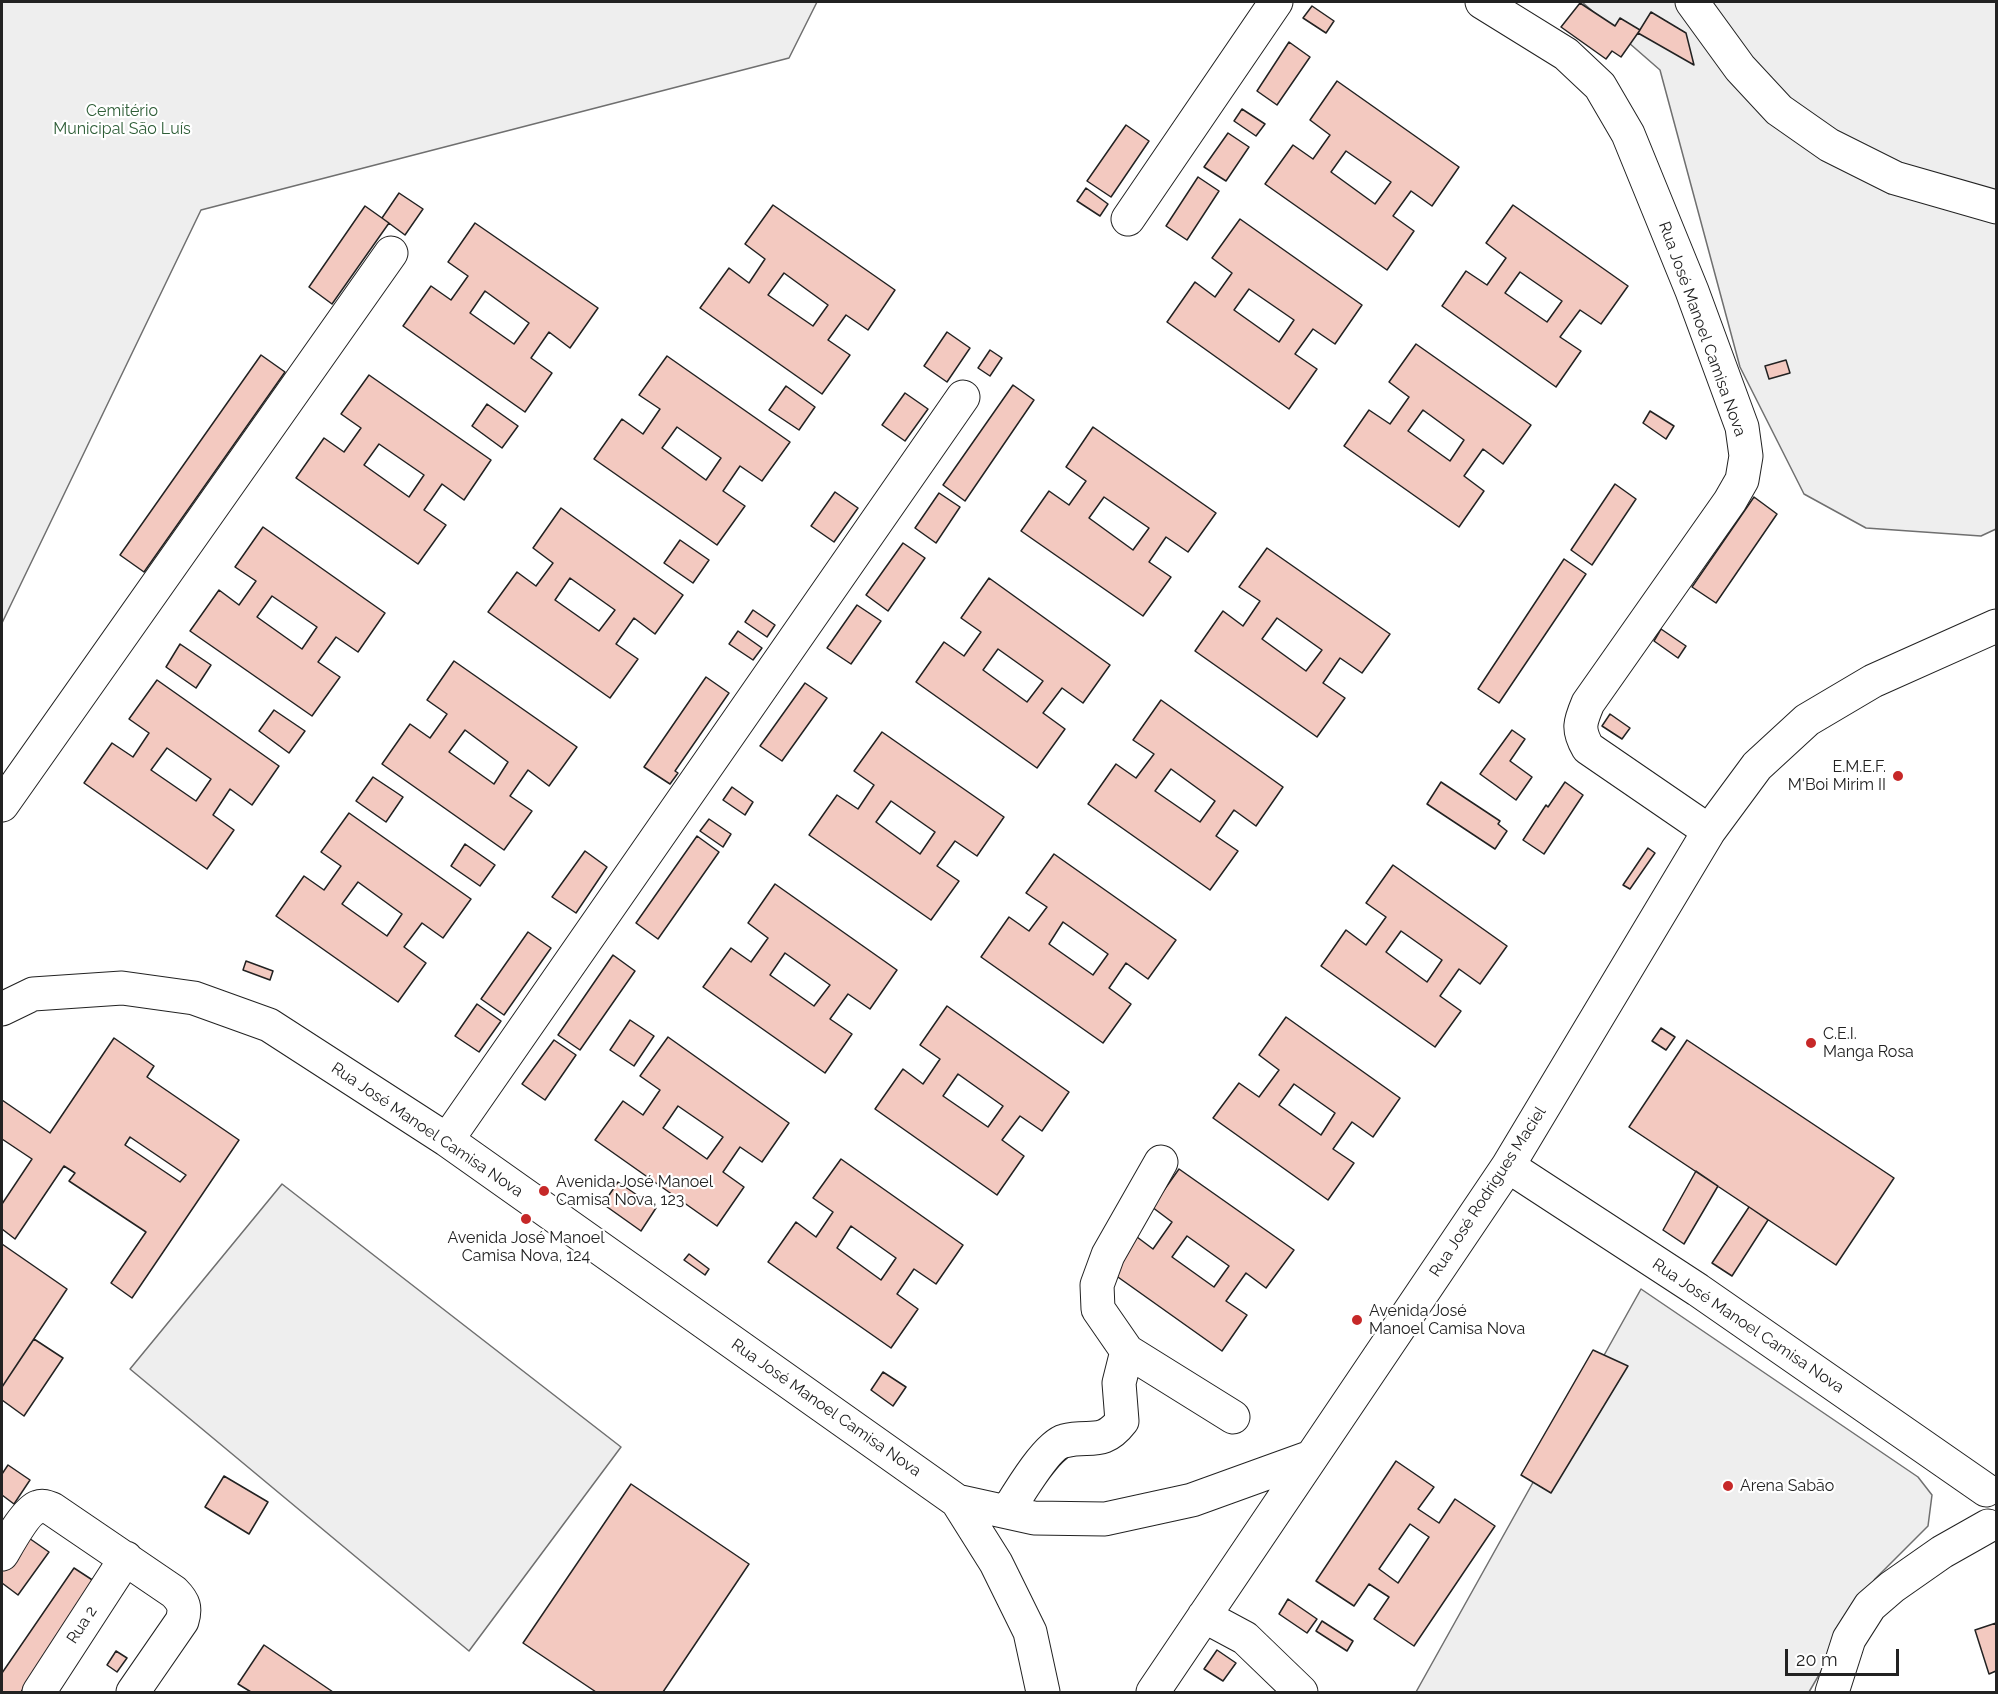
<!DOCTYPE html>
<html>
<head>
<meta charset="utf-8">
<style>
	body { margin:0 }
	#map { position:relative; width:1998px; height:1694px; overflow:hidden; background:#fff; font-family:Raleway,sans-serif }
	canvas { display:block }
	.frame { position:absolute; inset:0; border:3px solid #222; pointer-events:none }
	.scale { position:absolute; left:1785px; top:1649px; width:114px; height:27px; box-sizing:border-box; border:3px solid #222; border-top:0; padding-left:8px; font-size:18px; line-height:21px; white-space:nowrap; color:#222; -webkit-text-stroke:4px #fff; paint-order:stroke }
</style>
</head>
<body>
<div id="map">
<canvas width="1998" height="1694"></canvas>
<div class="frame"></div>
<div class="scale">20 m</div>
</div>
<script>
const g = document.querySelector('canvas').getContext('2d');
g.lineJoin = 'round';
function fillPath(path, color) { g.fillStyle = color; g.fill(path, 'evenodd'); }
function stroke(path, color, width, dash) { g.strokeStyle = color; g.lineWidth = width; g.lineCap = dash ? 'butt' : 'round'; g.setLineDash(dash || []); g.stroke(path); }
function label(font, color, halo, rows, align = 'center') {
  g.font = font + ' Raleway,sans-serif'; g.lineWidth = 4.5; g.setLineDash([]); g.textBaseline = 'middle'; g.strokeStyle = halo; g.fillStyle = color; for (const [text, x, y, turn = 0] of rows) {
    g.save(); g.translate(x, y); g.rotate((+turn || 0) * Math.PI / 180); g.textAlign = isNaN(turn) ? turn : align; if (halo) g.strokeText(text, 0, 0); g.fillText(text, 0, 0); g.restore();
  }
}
const green = new Path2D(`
	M2,2H817L789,58L201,210L2,623Z
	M1582,2H1996V529L1981,536L1866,528L1804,494L1740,367L1660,70Z
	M282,1184L621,1447L469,1651L130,1369Z
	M1641,1289L1918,1477L1932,1495L1928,1526L1875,1579L1809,1692H1416Z`);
fillPath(green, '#eee');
stroke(green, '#6f6f6f', 1.5);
const building = new Path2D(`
	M1580,3L1615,26L1620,18L1640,30L1621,57L1612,51L1606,59L1561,27Z
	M1312,6L1334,21L1326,33L1303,18Z
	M1651,12L1686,33L1694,65L1638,33Z
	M1289,42L1310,57L1277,105L1257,91Z
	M1337,81L1459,167L1432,206L1411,191L1393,216L1414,231L1387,270L1265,184L1293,145L1313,159L1330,135L1310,120ZM1346,151L1391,182L1375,204L1331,172Z
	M1242,109L1265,124L1256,136L1234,121Z
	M1126,125L1149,141L1111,197L1087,181Z
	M1228,133L1249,147L1226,181L1204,167Z
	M1198,177L1219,191L1187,240L1166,226Z
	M1086,188L1108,204L1100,216L1077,201Z
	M399,193L423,209L405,235L382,218Z
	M773,205L895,290L868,330L846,315L828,340L850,355L822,394L700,308L729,268L749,283L765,259L745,244ZM784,273L828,305L813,326L768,295Z
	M1513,205L1628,286L1601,324L1580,310L1560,337L1581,351L1556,387L1442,306L1466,271L1487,285L1506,258L1486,243ZM1520,272L1562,301L1547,322L1505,293Z
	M365,206L389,223L332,304L309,287Z
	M1240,219L1362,305L1335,344L1313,329L1295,354L1317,369L1289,409L1167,322L1195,282L1215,297L1232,273L1212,258ZM1249,289L1294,320L1279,342L1234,310Z
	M475,223L598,308L570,348L549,332L531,358L552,373L525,412L403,326L431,286L451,300L468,276L448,262ZM485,291L529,323L514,344L470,313Z
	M947,332L970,348L947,382L924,366Z
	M1416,344L1531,425L1503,464L1483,449L1464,476L1484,491L1459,527L1344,446L1369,410L1390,424L1409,397L1389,382ZM1423,410L1464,440L1450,461L1408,431Z
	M990,350L1002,358L990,376L978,368Z
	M261,355L285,372L144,572L120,555Z
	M667,356L790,442L762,481L740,466L723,491L745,506L717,545L594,459L622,419L643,434L660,409L639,395ZM677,427L721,458L706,480L662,448Z
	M1786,360L1790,373L1769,379L1765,366Z
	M369,375L491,460L464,500L442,484L424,510L446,525L418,564L296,478L324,438L344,452L361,428L341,414ZM379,444L424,475L409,497L364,465Z
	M1013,385L1034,400L965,501L943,485Z
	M786,386L815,407L799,430L769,410Z
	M905,393L928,409L905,441L882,425Z
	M487,404L518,426L502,448L472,426Z
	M1650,411L1674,426L1666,439L1643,423Z
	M1093,427L1216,513L1188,552L1166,537L1149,562L1171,577L1143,616L1021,531L1049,491L1069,505L1086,481L1066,467ZM1104,497L1149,528L1133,550L1089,518Z
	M1615,484L1636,499L1592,565L1571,550Z
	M835,492L858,508L834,542L811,526Z
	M939,493L960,507L936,543L915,528Z
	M1754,497L1777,514L1716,603L1692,587Z
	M561,508L683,595L655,634L634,618L616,644L638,659L610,698L488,612L517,572L536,586L553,563L533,548ZM570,578L615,610L599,631L555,600Z
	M263,527L385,613L358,652L336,637L318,662L340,677L312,716L190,631L219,590L239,605L256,581L235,567ZM272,596L317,627L302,649L257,617Z
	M680,540L709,560L693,583L664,563Z
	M903,543L925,558L888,611L866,595Z
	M1267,548L1390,634L1362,673L1340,658L1323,683L1345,698L1317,737L1195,651L1223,611L1243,626L1260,601L1239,587ZM1277,618L1322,650L1306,671L1262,639Z
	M1564,559L1586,574L1499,703L1478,689Z
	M989,578L1110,665L1083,703L1062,688L1043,713L1065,729L1037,768L916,682L944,642L964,656L981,632L961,618ZM998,649L1043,681L1027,702L983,670Z
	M857,605L881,621L851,664L827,648Z
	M753,610L775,625L767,637L745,622Z
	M1661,629L1686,646L1678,658L1654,641Z
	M738,631L762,648L753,660L729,644Z
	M180,644L211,665L196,688L166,667Z
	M454,661L577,747L549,786L528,770L510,796L532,811L504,850L382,764L410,724L430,738L447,714L427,700ZM465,730L508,762L494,784L449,752Z
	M706,677L729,693L675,771L678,773L670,784L644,767Z
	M157,680L279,766L252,805L230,789L213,815L234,830L207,869L84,783L112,743L133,757L149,733L129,719ZM167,748L211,779L196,801L151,770Z
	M805,683L827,698L782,761L760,746Z
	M1161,700L1283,787L1256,826L1234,810L1216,836L1238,851L1210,890L1088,804L1116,764L1136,778L1154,754L1133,740ZM1171,769L1215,801L1200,822L1155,791Z
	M274,710L305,731L289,753L259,731Z
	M1610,714L1630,728L1622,739L1602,726Z
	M1512,730L1525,739L1510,761L1532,777L1516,800L1480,774Z
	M882,732L1004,817L977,856L955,841L937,866L959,881L931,920L809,835L837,795L858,809L874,785L854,771ZM891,801L935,832L920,854L876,822Z
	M373,777L403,797L386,822L356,801Z
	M1441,782L1500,821L1498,824L1507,831L1495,849L1427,804Z
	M1565,782L1583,795L1544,854L1523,840L1546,805L1548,807Z
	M732,787L753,802L745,815L723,800Z
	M349,813L471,899L443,938L422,923L404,947L426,963L398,1002L276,916L304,876L324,890L341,866L321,852ZM358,882L402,914L387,936L342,904Z
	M709,819L731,834L723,847L700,831Z
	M697,836L719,852L658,939L636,923Z
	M465,844L495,865L480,886L451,866Z
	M1648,848L1655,853L1630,889L1623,885Z
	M585,851L607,867L576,913L552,897Z
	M1054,854L1176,940L1148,979L1126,963L1109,988L1131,1004L1103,1043L981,957L1009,917L1029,931L1047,907L1026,893ZM1063,922L1108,954L1093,975L1049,944Z
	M1393,865L1507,946L1480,984L1459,969L1440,996L1461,1011L1435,1047L1321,966L1346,930L1366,945L1386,917L1366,903ZM1401,931L1442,960L1427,982L1386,952Z
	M775,884L897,970L870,1009L848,994L830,1019L852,1034L825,1073L703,987L731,948L751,962L768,938L748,923ZM785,953L830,985L814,1006L770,975Z
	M528,932L551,948L504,1015L481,999Z
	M613,955L635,971L580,1050L558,1035Z
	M246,961L273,971L270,980L243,970Z
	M477,1004L501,1021L479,1052L455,1036Z
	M947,1006L1069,1092L1042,1131L1020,1116L1002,1140L1024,1156L997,1195L875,1109L903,1069L923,1084L940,1059L920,1045ZM958,1074L1003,1106L988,1127L943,1096Z
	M1286,1017L1400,1098L1373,1137L1352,1122L1333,1149L1354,1163L1328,1200L1213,1118L1239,1083L1259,1097L1279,1070L1259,1055ZM1294,1084L1335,1113L1321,1135L1279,1105Z
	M630,1020L654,1036L634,1066L610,1050Z
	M1661,1028L1675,1037L1666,1050L1652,1041Z
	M668,1037L789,1123L762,1162L740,1147L723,1172L744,1187L717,1226L595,1140L623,1101L643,1115L660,1090L640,1076ZM678,1106L723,1137L707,1159L663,1128Z
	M114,1038L154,1066L147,1077L239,1140L132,1298L111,1283L146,1232L69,1181L75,1173L64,1166L15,1239L2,1229V1204L32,1159L2,1139V1100L50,1133ZM130,1137L186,1175L180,1182L125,1145Z
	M554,1040L576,1055L545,1100L522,1084Z
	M1687,1040L1894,1178L1836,1265L1629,1127Z
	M841,1159L963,1245L936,1284L914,1269L897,1294L918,1309L891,1348L768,1262L796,1222L816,1237L833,1212L813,1198ZM851,1226L896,1258L881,1280L837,1248Z
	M1179,1169L1294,1250L1266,1288L1246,1273L1226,1301L1247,1315L1222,1351L1108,1270L1133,1234L1153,1249L1172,1222L1152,1207ZM1187,1236L1229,1266L1214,1287L1172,1257Z
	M1696,1171L1718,1186L1684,1244L1663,1230Z
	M618,1182L656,1208L641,1231L603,1204Z
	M1749,1207L1768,1220L1732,1276L1712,1263Z
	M2,1244L67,1289L2,1387Z
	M689,1254L709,1269L705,1275L684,1260Z
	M34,1339L63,1358L24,1416L2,1400V1387Z
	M1593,1350L1628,1366L1551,1493L1521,1475Z
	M883,1372L906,1387L893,1406L871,1390Z
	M1396,1461L1434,1487L1418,1509L1439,1523L1455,1499L1495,1526L1414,1646L1374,1619L1389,1597L1369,1584L1354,1606L1316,1581ZM1410,1524L1429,1537L1398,1583L1379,1569Z
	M8,1465L30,1480L14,1504L2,1495V1474Z
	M224,1476L268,1502L249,1534L205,1507Z
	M631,1484L749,1564L663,1692H596L523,1643Z
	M26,1536L49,1552L18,1595L2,1583V1571Z
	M74,1568L97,1583L21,1692H2V1673Z
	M1288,1599L1317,1619L1307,1633L1279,1614Z
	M1322,1621L1353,1641L1347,1651L1316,1631Z
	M1996,1623V1671L1989,1674L1975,1630Z
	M264,1645L333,1692H251L238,1684Z
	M1217,1650L1236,1663L1223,1681L1204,1669Z
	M116,1651L127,1658L117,1672L107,1665Z`);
fillPath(building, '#f3c9c0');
stroke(building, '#222', 1.5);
const minor = new Path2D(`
	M1482,2L1566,54L1600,86L1628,134L1692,291L1742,427L1746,456L1742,480L1730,501L1588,703C1580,722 1577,729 1588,748L1709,831
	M1692,2L1740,68L1779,110L1829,145L1895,178L1996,207
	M1128,219L1276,2
	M2,805L391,253
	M2,1009L33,994L122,988L194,998L269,1025L447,1140L957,1501L1034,1518L1105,1519L1192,1500L1311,1457
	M447,1140L963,397
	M1161,1162L1108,1255L1097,1285L1098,1309L1127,1351L1233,1417
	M1508,1166L1698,1290L1986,1490
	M957,1501L996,1563L1030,1632L1043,1692
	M1007,1512C1017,1496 1047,1445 1064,1441C1090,1434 1102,1447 1122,1421L1119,1383L1127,1351
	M2,1554C9,1542 26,1511 38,1507C43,1505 47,1507 52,1509L174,1592C184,1602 186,1608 182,1621L133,1692
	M1204,1616L1245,1638L1301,1692
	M39,1692L126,1558
	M1153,1692L1508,1166L1709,831L1757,766L1807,720L1873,681L1996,626
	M1832,1692L1849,1639L1870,1606L1892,1587L1942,1552L1988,1526`);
stroke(minor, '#222', 35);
stroke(minor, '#fff', 33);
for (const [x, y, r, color] of [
	[1898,776,6,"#c62828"],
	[1811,1043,6,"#c62828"],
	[544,1191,6,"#c62828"],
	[526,1219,6,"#c62828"],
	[1357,1320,6,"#c62828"],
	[1728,1486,6,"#c62828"]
]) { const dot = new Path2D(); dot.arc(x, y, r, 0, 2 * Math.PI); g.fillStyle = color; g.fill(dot); stroke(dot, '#fff', 2); }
label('16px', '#2f5e38', '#fff', [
	["Cemitério",122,111],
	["Municipal São Luís",122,129]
]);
label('16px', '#222', '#fff', [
	["Rua José Manoel Camisa Nova",1702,329,70],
	["Rua José Manoel Camisa Nova",427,1130,34],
	["Rua José Rodrigues Maciel",1488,1192,-57],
	["Rua José Manoel Camisa Nova",1748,1326,34],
	["Rua José Manoel Camisa Nova",826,1408,35],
	["Rua 2",82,1625,-57]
]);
label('16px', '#222', '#fff', [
	["E.M.E.F.",1886,767,"right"],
	["M'Boi Mirim II",1886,785,"right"],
	["C.E.I.",1823,1034],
	["Manga Rosa",1823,1052],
	["Avenida José Manoel",556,1182],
	["Camisa Nova, 123",556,1200],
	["Avenida José Manoel",526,1238,"center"],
	["Camisa Nova, 124",526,1256,"center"],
	["Avenida José",1369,1311],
	["Manoel Camisa Nova",1369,1329],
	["Arena Sabão",1740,1486]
], 'left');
</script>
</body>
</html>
